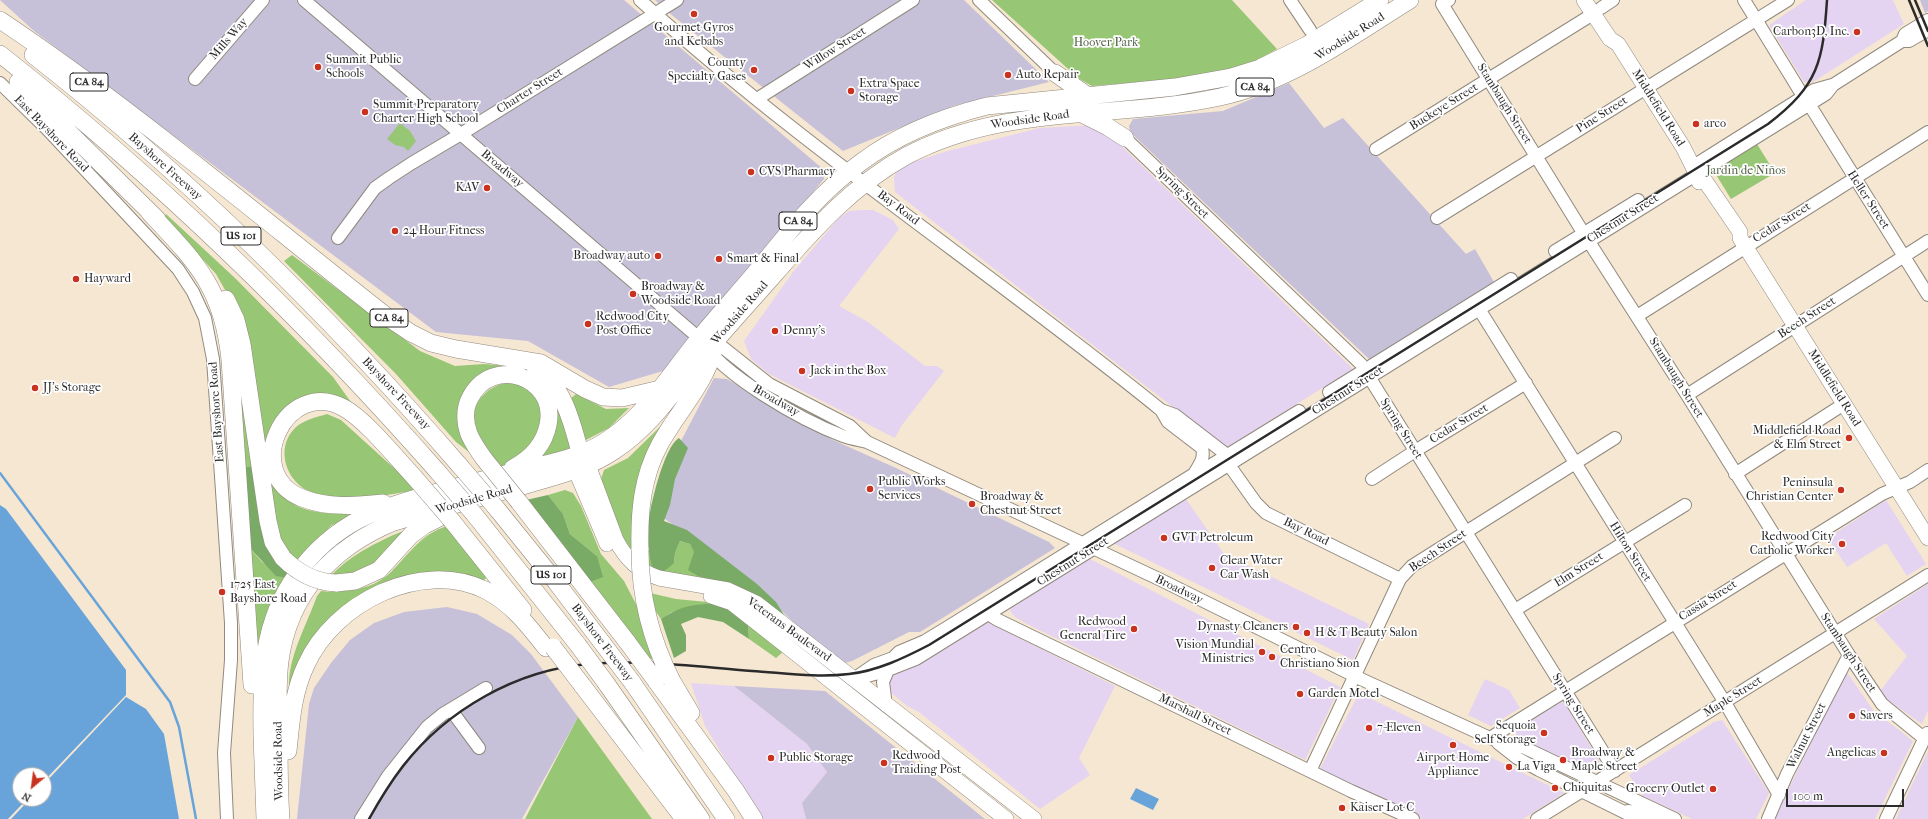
<!DOCTYPE html>
<html>
<head>
<meta charset="utf-8">
<style>
	body { margin:0 }
	#map { position:relative; width:1928px; height:819px; overflow:hidden; background:#f6e7d2; font-family:"IM FELL French Canon",serif }
	canvas { display:block }
	.north { position:absolute; left:12px; top:767px; width:40px; height:40px; box-sizing:border-box; background:#fff; border:1px solid #aaa; border-radius:50%; rotate:209deg; font-size:11px; font-weight:700; line-height:16px; text-align:center; color:#2b2b2b }
	.north::after { content:''; display:block; margin:auto; width:14px; height:18px; background:#c8321e; clip-path:polygon(50% 0,100% 100%,50% 72%,0 100%) }
	.scale { position:absolute; left:1786px; top:789px; width:118px; height:18px; box-sizing:border-box; border:2px solid #2b2b2b; border-top:0; padding-left:5px; font-size:12px; line-height:14px; white-space:nowrap; color:#2b2b2b; -webkit-text-stroke:3px #fff; paint-order:stroke }
</style>
</head>
<body>
<div id="map">
<canvas width="1928" height="819"></canvas>
<div class="north">N</div>
<div class="scale">100 m</div>
</div>
<script>
const g = document.querySelector('canvas').getContext('2d');
g.lineJoin = 'round';
function fillPath(path, color) { g.fillStyle = color; g.fill(path, 'evenodd'); }
function stroke(path, color, width, dash) { g.strokeStyle = color; g.lineWidth = width; g.lineCap = dash ? 'butt' : 'round'; g.setLineDash(dash || []); g.stroke(path); }
function label(font, color, halo, rows, align = 'center') {
  g.font = font + ' "IM FELL French Canon",serif'; g.lineWidth = 3.5; g.setLineDash([]); g.textBaseline = 'middle'; g.strokeStyle = halo; g.fillStyle = color; for (const [text, x, y, turn = 0] of rows) {
    g.save(); g.translate(x, y); g.rotate((+turn || 0) * Math.PI / 180); g.textAlign = isNaN(turn) ? turn : align; if (halo) g.strokeText(text, 0, 0); g.fillText(text, 0, 0); g.restore();
  }
}
fillPath(new Path2D(`
	M1806,0H1893L1904,24L1813,82H1804L1769,25Z
	M1096,125L1107,132L1353,369L1226,448L895,192L894,177L899,167L944,152L1040,128Z
	M863,210H873L893,220L899,229L839,306L868,322L925,366H937L944,371L902,425L895,438L769,374L751,359L744,341L793,272L838,219L849,211Z
	M1186,499L1224,554L1369,624L1353,660L1113,543Z
	M1886,500L1926,564L1907,576L1886,543L1847,567L1828,538Z
	M1088,558L1340,687L1305,760L1027,624L1015,617L1010,611L1011,605Z
	M1928,584V710L1922,724L1885,698L1881,690L1907,656L1874,619Z
	M986,621L1115,686L1079,758L1090,775L1040,809L919,712L907,706L890,692L889,681L894,674L915,664Z
	M1846,671L1873,710L1913,741L1875,819H1774Z
	M1485,679L1509,690L1520,708L1491,726L1468,715Z
	M691,683L734,686L807,744L827,772L802,803L806,819H761L705,726Z
	M1359,693L1564,793L1523,819H1423L1320,769Z
	M1563,701L1601,764L1591,772L1516,738V729Z
	M1722,720L1769,793L1756,819H1692L1643,796L1629,775L1714,722Z
	M1928,751V819H1896Z`), '#e4d3f1');
fillPath(new Path2D(`
	M0,0H624L823,169L824,179L663,371L609,387L528,341L436,332L34,31Z
	M655,0H964L1049,82L953,106L843,151L673,16Z
	M1920,0H1928V11L1925,13Z
	M1289,83L1324,128L1343,118L1466,254L1475,249L1494,282L1369,359L1130,132L1129,126L1133,119L1223,111Z
	M714,378L727,379L833,440L896,468L1049,542L1055,548L920,632H909L852,661L845,663L812,639L763,594L656,512L662,477Z
	M447,607L477,614L512,635L531,654L578,717L522,819H297L309,704L314,688L331,663L350,640L374,623L404,612Z
	M734,686L825,691L985,819H806L802,803L827,772L807,744Z`), '#c6c0d9');
fillPath(new Path2D(`
	M992,0H1232L1277,49L1252,63L1190,78L1092,86L1078,78Z
	M400,123L410,131L416,141L408,151L404,147L395,145L387,139Z
	M1757,144L1775,173L1731,199L1715,173L1716,170Z
	M166,214L235,278L333,377L353,405L315,397L266,453L237,311L216,274L187,242L163,219Z
	M292,255L420,351L455,366L484,364L522,367L536,373L560,409L572,450L540,461L556,428L557,412L545,387L530,375L469,392L479,460L456,442L396,374L284,261Z
	M235,348L255,465L243,468Z
	M509,382C528,386 533,392 544,407L535,448L502,467C494,459 486,451 481,441C464,413 479,388 509,382Z
	M576,394L606,409L629,408L609,428L586,440L569,400Z
	M327,414L341,420L418,490C384,495 345,504 311,492C286,483 274,447 296,427C304,420 317,417 327,414Z
	M668,419L636,560L623,541L601,479L604,470L628,458Z
	M267,470C283,509 308,514 347,513L349,518L332,525L314,542L298,564L278,542Z
	M565,490L573,493L581,506L601,554L624,581L639,610L653,659L647,658L590,582L597,556L570,534L563,514L548,495Z
	M415,526L380,566L328,579C351,553 383,539 415,526Z
	M447,526L489,575L480,584L376,588L351,600L328,624L289,688C287,659 307,624 317,596L321,591C344,593 373,590 391,572C409,554 421,534 447,526Z
	M680,541L690,544L694,551L728,584L648,569L647,548L674,563L675,553Z
	M248,546L262,562L287,578C268,603 265,612 261,643H255Z
	M650,593L676,599L718,603L672,612L661,619L654,609Z
	M748,625L783,652L776,658L749,639Z
	M578,717L652,819H525Z`), '#97c674');
fillPath(new Path2D(`
	M679,438L688,448L675,479L670,505L664,521L687,530L757,584L776,602L789,623L728,584L698,576L688,570L694,552L690,544L680,541L675,553L674,563L662,573L652,567C649,553 647,541 648,527C649,510 664,446 679,438Z
	M255,465L289,573L287,578L276,576L248,546L243,468Z
	M548,495L563,514L570,534L597,556L603,577L590,582L526,500Z
	M718,603L727,608L748,625L749,639L723,622L698,617L681,624L686,635V651L674,658L661,619C682,605 693,605 718,603Z`), '#79ab66');
fillPath(new Path2D(`
	M0,505L6,509L126,670V695L44,781V775H20V799H27L8,819H0Z
	M126,697L146,709L164,734L179,819H11L30,799H44V784Z
	M1136,788L1159,799L1153,810L1130,799Z`), '#68a4d9');
stroke(new Path2D(`
	M0,473L170,702L179,727L196,819`), '#68a4d9', 2.5);
const minor = new Path2D(`
	M304,0L699,338C723,376 801,420 843,436C851,439 859,440 867,442L1161,580L1363,680L1490,738L1525,748L1675,819
	M640,0C804,149 990,271 1161,410L1168,422L1202,448C1205,459 1199,465 1194,474
	M979,0L1055,73
	M1290,0L1310,30
	M1449,0L1442,4L1584,234L1687,395L1849,655L1882,704L1925,739
	M1744,0L1803,96
	M1601,8L1613,0
	M1902,41H1909L1928,30
	M195,79L263,0
	M0,83L47,129L178,269L193,292L205,318L213,359L231,623V660L224,753L227,819
	M757,99L913,0
	M1809,104L1928,295
	M1125,138L1361,364L1615,771
	M1376,149L1593,14
	M1695,165L1814,90L1832,85
	M1437,218L1788,0
	M338,238L375,188L389,178L412,163L461,134L677,0
	M1555,251L1638,200
	M1479,309L1724,701L1779,795
	M1637,316L1928,132
	M709,341L716,342L769,384L850,426L867,442
	M1329,392L1511,279
	M1687,395L1928,241
	M1161,410L1175,415L1227,455
	M1229,465L1256,503L1266,513L1400,579
	M1735,474L1844,404
	M1372,479L1415,451L1526,383
	M1515,610L1685,505
	M984,611L996,619L1351,791L1413,819
	M858,676L874,665L893,658L899,652L925,641L948,627L1194,474L1203,470L1299,411
	M854,680L888,670L916,659L961,631L1826,94L1833,85L1902,41L1905,34L1928,20
	M886,706L883,682L888,670
	M451,710L479,748
	M1490,738L1882,494L1910,482L1928,470
	M1498,743L1517,758L1539,770L1638,819
	M1310,771L1400,579L1412,566L1615,438
	M1628,811L1643,813L1655,819
	M361,819L388,776L427,727L443,714L486,688
	M1537,819L1928,575
	M1768,819L1787,774L1849,655
	M1886,819L1927,733`);
const major = new Path2D(`
	M1584,0L1610,39L1618,44L1683,147L1696,173L1699,182
	M1696,173L1703,178L1740,232V238L1928,538
	M581,456L588,465L616,540C626,559 638,571 659,578L728,590L756,603L1034,819
	M580,458L576,471L607,544
	M711,596L732,603L1006,819`);
const highway = new Path2D(`
	M0,20C136,111 261,218 390,319L411,333L431,343L456,349L541,363L585,389L603,397L622,398L660,389
	M0,54C159,179 305,321 438,472
	M33,55C189,177 331,317 460,466
	M1055,73L1088,96
	M18,82L157,219
	M1082,114L1108,127L1125,138
	M149,212C196,262 223,288 230,360L252,685
	M226,299L236,320L242,344L268,521L273,542L283,558
	M535,367C564,385 573,426 581,456
	M485,460C479,452 473,443 469,434C465,423 464,409 470,398C492,354 558,377 548,425C544,445 530,459 513,468
	M519,502L628,643
	M383,503C356,506 327,508 302,498C240,473 286,376 344,408C366,420 397,459 415,478
	M497,509L556,582L603,644
	M474,514L578,645
	M452,521L523,610
	M640,550C639,512 642,477 660,444C678,411 705,385 714,349
	M336,583L355,581L379,570L411,535L425,525L443,516
	M656,681L736,791L754,819
	M672,681L691,713
	M632,682L726,819
	M606,683L701,819
	M582,685L684,819
	M288,751C291,722 293,692 306,665C334,603 420,559 485,590C511,603 528,625 546,648
	M265,819C264,791 263,763 262,735C261,678 261,623 297,574C335,522 378,508 438,492C467,484 496,476 525,469C558,461 584,457 613,436C648,411 671,373 698,340C716,317 737,295 756,272C788,233 819,193 860,163C897,135 943,117 987,106L1175,87L1231,77L1260,68L1307,45L1380,0
	M281,819C279,790 279,760 279,731C278,707 277,684 280,661C289,593 333,547 394,522C438,509 482,497 526,485C557,476 587,469 614,451C656,423 676,386 707,351C729,325 752,300 774,275C813,230 853,185 906,156C1006,103 1114,120 1220,97C1290,82 1350,37 1410,0`);
stroke(minor, '#90897e', 14);
stroke(major, '#90897e', 16);
stroke(highway, '#90897e', 18);
stroke(minor, '#fff', 12);
stroke(major, '#fff', 15);
stroke(highway, '#fff', 17);
stroke(new Path2D(`
	M1909,0L1928,46
	M1915,0L1928,31
	M369,819C379,801 390,783 403,766C447,710 516,670 588,664C642,659 698,667 752,671C784,673 817,678 849,674C877,671 904,658 929,645L1768,124C1819,85 1823,61 1827,0`), '#2b2b2b', 2.5);
const highwayBridge = new Path2D(`
	M485,460L519,502
	M460,466L497,509
	M438,472L474,514
	M415,478L452,521
	M640,550C640,596 651,640 672,681
	M283,558C298,573 314,582 336,583
	M628,643L656,681
	M603,644L632,682
	M578,645L606,683
	M553,647L582,685`);
stroke(highwayBridge, '#90897e', 18, []);
stroke(highwayBridge, '#fff', 17);
for (const [x, y, r, color] of [
	[694,14,4,"#c8321e"],
	[1857,32,4,"#c8321e"],
	[318,67,4,"#c8321e"],
	[754,70,4,"#c8321e"],
	[1008,75,4,"#c8321e"],
	[851,91,4,"#c8321e"],
	[365,112,4,"#c8321e"],
	[1696,124,4,"#c8321e"],
	[751,172,4,"#c8321e"],
	[487,188,4,"#c8321e"],
	[395,231,4,"#c8321e"],
	[658,256,4,"#c8321e"],
	[719,259,4,"#c8321e"],
	[76,279,4,"#c8321e"],
	[633,294,4,"#c8321e"],
	[588,324,4,"#c8321e"],
	[775,331,4,"#c8321e"],
	[802,371,4,"#c8321e"],
	[35,388,4,"#c8321e"],
	[1849,438,4,"#c8321e"],
	[870,489,4,"#c8321e"],
	[1841,490,4,"#c8321e"],
	[972,504,4,"#c8321e"],
	[1164,538,4,"#c8321e"],
	[1842,544,4,"#c8321e"],
	[1212,568,4,"#c8321e"],
	[222,592,4,"#c8321e"],
	[1296,627,4,"#c8321e"],
	[1134,629,4,"#c8321e"],
	[1307,633,4,"#c8321e"],
	[1262,652,4,"#c8321e"],
	[1272,657,4,"#c8321e"],
	[1300,694,4,"#c8321e"],
	[1852,716,4,"#c8321e"],
	[1369,728,4,"#c8321e"],
	[1544,733,4,"#c8321e"],
	[1453,745,4,"#c8321e"],
	[1884,753,4,"#c8321e"],
	[771,758,4,"#c8321e"],
	[1563,760,4,"#c8321e"],
	[884,763,4,"#c8321e"],
	[1509,767,4,"#c8321e"],
	[1555,788,4,"#c8321e"],
	[1713,789,4,"#c8321e"],
	[1342,808,4,"#c8321e"]
]) { const dot = new Path2D(); dot.arc(x, y, r, 0, 2 * Math.PI); g.fillStyle = color; g.fill(dot); stroke(dot, '#fff', 1.5); }
for (const [x, y, w] of [
	[89,82,38],
	[1255,87,38],
	[798,221,38],
	[241,236,40],
	[389,318,38],
	[551,575,40]
]) { const box = new Path2D(); box.roundRect(x - w / 2, y - 9, w, 18, 3); g.fillStyle = '#fff'; g.fill(box); stroke(box, '#2b2b2b', 1); }
label('bold 11px', '#2b2b2b', null, [
	["CA 84",89,82],
	["CA 84",1255,87],
	["CA 84",798,221],
	["US 101",241,236],
	["CA 84",389,318],
	["US 101",551,575]
]);
label('12px', '#2b2b2b', '#fff', [
	["Gourmet Gyros",694,28,"center"],
	["and Kebabs",694,42,"center"],
	["Carbon3D, Inc.",1849,32,"right"],
	["Summit Public",326,60],
	["Schools",326,74],
	["County",746,63,"right"],
	["Specialty Gases",746,77,"right"],
	["Auto Repair",1016,75],
	["Extra Space",859,84],
	["Storage",859,98],
	["Summit Preparatory",373,105],
	["Charter High School",373,119],
	["arco",1704,124],
	["CVS Pharmacy",759,172],
	["KAV",479,188,"right"],
	["24 Hour Fitness",403,231],
	["Broadway auto",650,256,"right"],
	["Smart & Final",727,259],
	["Hayward",84,279],
	["Broadway &",641,287],
	["Woodside Road",641,301],
	["Redwood City",596,317],
	["Post Office",596,331],
	["Denny's",783,331],
	["Jack in the Box",810,371],
	["JJ's Storage",43,388],
	["Middlefield Road",1841,431,"right"],
	["& Elm Street",1841,445,"right"],
	["Public Works",878,482],
	["Services",878,496],
	["Peninsula",1833,483,"right"],
	["Christian Center",1833,497,"right"],
	["Broadway &",980,497],
	["Chestnut Street",980,511],
	["Redwood City",1834,537,"right"],
	["Catholic Worker",1834,551,"right"],
	["GVT Petroleum",1172,538],
	["Clear Water",1220,561],
	["Car Wash",1220,575],
	["1725 East",230,585],
	["Bayshore Road",230,599],
	["Redwood",1126,622,"right"],
	["General Tire",1126,636,"right"],
	["Dynasty Cleaners",1288,627,"right"],
	["H & T Beauty Salon",1315,633],
	["Vision Mundial",1254,645,"right"],
	["Ministries",1254,659,"right"],
	["Centro",1280,650],
	["Christiano Sion",1280,664],
	["Garden Motel",1308,694],
	["Savers",1860,716],
	["Sequoia",1536,726,"right"],
	["Self Storage",1536,740,"right"],
	["7-Eleven",1377,728],
	["Broadway &",1571,753],
	["Maple Street",1571,767],
	["Angelicas",1876,753,"right"],
	["Redwood",892,756],
	["Traiding Post",892,770],
	["Public Storage",779,758],
	["Airport Home",1453,758,"center"],
	["Appliance",1453,772,"center"],
	["La Viga",1517,767],
	["Chiquitas",1563,788],
	["Grocery Outlet",1705,789,"right"],
	["Kaiser Lot C",1350,808]
], 'left');
label('12px', '#2b2b2b', '#fff', [
	["Woodside Road",1350,37,-32],
	["Mills Way",229,39,-49],
	["Willow Street",835,49,-32],
	["Charter Street",530,91,-32],
	["Stambaugh Street",1504,104,58],
	["Buckeye Street",1444,107,-32],
	["Middlefield Road",1658,108,58],
	["Pine Street",1602,115,-32],
	["Woodside Road",1030,120,-8],
	["East Bayshore Road",51,134,46],
	["Bayshore Freeway",165,167,42],
	["Broadway",502,169,40],
	["Spring Street",1182,193,44],
	["Heller Street",1868,200,57],
	["Bay Road",898,208,37],
	["Chestnut Street",1623,219,-32],
	["Cedar Street",1782,223,-32],
	["Woodside Road",740,313,-49],
	["Beech Street",1807,318,-33],
	["Stambaugh Street",1676,378,58],
	["Middlefield Road",1834,388,58],
	["Chestnut Street",1348,391,-32],
	["Bayshore Freeway",396,394,47],
	["Broadway",776,401,30],
	["East Bayshore Road",217,412,-94],
	["Cedar Street",1459,424,-31],
	["Spring Street",1401,429,58],
	["Woodside Road",474,500,-16],
	["Bay Road",1306,532,26],
	["Beech Street",1438,551,-34],
	["Hilton Street",1630,552,58],
	["Chestnut Street",1073,562,-32],
	["Elm Street",1579,570,-32],
	["Broadway",1179,590,26],
	["Cassia Street",1708,601,-32],
	["Veterans Boulevard",789,630,36],
	["Bayshore Freeway",602,643,53],
	["Stambaugh Street",1848,653,57],
	["Maple Street",1733,697,-32],
	["Spring Street",1573,704,58],
	["Marshall Street",1195,715,26],
	["Walnut Street",1807,736,-63],
	["Woodside Road",279,761,-91]
]);
label('12px', '#516145', '#fff', [
	["Hoover Park",1106,43],
	["Jardin de Niños",1746,171]
]);
</script>
</body>
</html>
